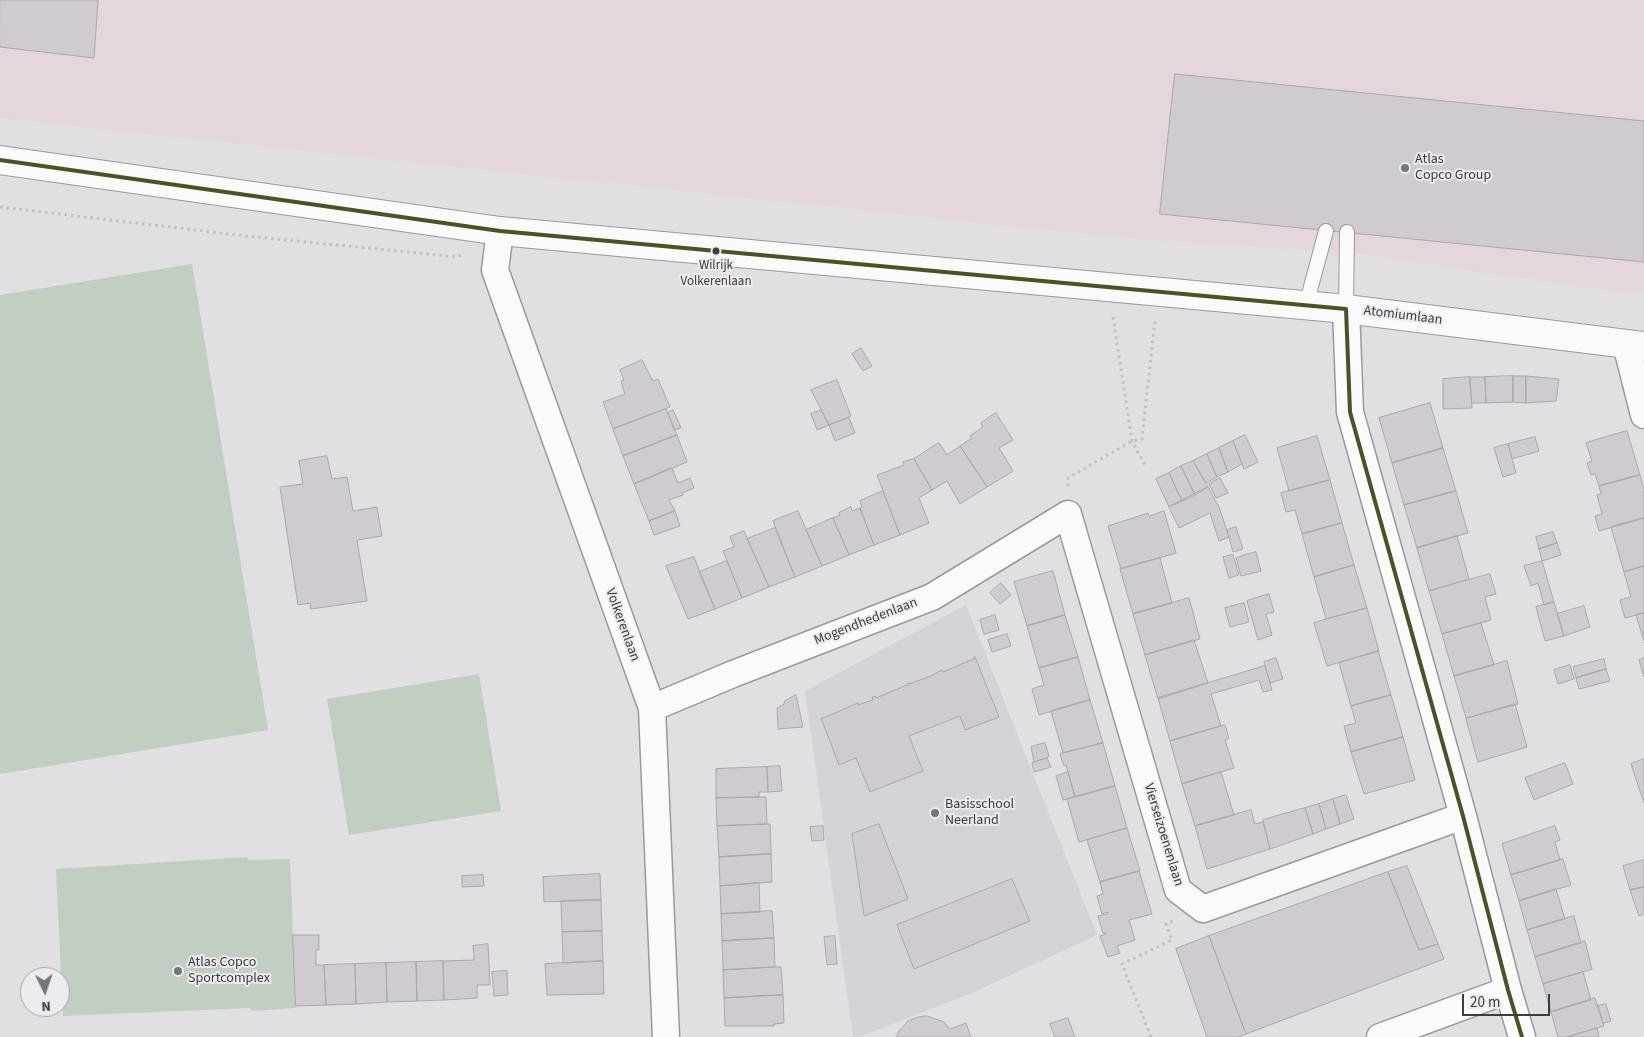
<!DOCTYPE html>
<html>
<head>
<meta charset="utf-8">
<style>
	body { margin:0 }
	#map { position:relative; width:1644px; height:1037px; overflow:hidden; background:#e0dfe1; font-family:"Source Sans 3",sans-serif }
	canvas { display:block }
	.north { position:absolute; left:20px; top:967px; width:50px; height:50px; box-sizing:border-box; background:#edebef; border:1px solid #a6a5a8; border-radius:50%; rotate:176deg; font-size:14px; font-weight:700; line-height:20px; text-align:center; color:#3c3b3d }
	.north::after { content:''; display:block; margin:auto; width:18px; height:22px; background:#757476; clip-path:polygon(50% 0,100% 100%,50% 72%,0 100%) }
	.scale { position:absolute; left:1462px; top:994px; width:88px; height:22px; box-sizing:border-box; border:2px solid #3c3b3d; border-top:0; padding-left:6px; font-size:15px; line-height:18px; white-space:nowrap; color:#3c3b3d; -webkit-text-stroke:4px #edebef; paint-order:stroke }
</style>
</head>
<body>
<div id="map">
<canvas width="1644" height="1037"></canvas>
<div class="north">N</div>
<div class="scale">20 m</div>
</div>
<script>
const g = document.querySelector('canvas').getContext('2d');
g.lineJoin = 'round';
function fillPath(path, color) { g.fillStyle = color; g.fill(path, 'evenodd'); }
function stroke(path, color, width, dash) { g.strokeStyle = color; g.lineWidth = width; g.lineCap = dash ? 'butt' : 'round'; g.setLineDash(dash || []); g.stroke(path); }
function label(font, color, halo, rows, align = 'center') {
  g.font = font + ' "Source Sans 3",sans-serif'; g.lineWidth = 4; g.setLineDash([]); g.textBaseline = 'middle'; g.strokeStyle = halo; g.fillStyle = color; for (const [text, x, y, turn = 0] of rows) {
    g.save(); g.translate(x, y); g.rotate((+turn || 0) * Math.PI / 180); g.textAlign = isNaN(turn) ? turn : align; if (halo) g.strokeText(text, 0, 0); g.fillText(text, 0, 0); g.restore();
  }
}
fillPath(new Path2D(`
	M966,605L1097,935L972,993L859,1037H853L805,691Z`), '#d5d2d9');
fillPath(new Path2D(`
	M0,0H1644V293L1596,289L1354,253L1113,237L0,118Z`), '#e3d6dc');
fillPath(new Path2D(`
	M192,264L268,730L0,774V295Z
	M479,674L501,811L349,835L327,699Z
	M247,857L248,860L290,859L296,1008L252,1011L250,1008L63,1016L56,869Z`), '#c0cfc2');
const building = new Path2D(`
	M0,0H98L94,58L0,47Z
	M1175,74L1644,121V262L1160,214Z
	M861,348L872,366L863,371L852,354Z
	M642,360L653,381L658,379L670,407L613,429L603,402L625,394L621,381L624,380L620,370Z
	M1513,376H1526V403L1513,402Z
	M1513,376V402L1486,403L1485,377Z
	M1526,376L1559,379L1556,401L1526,403Z
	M1470,377H1485L1486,403H1472Z
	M1470,377L1472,408L1443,409V379Z
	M837,380L851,416L829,425L811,390Z
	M1430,403L1443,448L1392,463L1379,418Z
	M666,409L677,435L623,456L613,429Z
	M673,410L681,428L674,430L668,413Z
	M821,410L829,425L817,430L811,414Z
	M996,413L1013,440L999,448L1013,471L987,487L960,446L972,438L970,436L983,427L981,423Z
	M849,418L855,433L835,441L829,425Z
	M1627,431L1640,475L1599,486L1595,474L1591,475L1587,463L1592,461L1586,443Z
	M677,435L687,462L634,484L623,456Z
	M1245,435L1258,462L1244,469L1233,441Z
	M1317,436L1330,480L1289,491L1277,448Z
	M1535,437L1539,451L1512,459L1508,444Z
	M1233,441L1242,464L1228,472L1219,448Z
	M939,443L947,455L960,446L987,487L960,504L947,481L932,490L914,459Z
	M1508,444L1516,473L1503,477L1494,448Z
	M1219,448L1228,472L1217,477L1207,454Z
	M1443,448L1456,491L1404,505L1392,463Z
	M1207,454L1217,477L1206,483L1193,461Z
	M327,456L332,479L347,477L353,511L377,507L382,536L357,540L367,601L311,609L310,603L298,605L280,487L303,484L299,461Z
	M914,459L932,490L919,498L929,523L900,535L877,475L904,465L903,462Z
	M1193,461L1208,487L1195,495L1181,466Z
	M1181,466L1195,495L1182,501L1169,473Z
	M672,468L678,483L690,478L694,488L682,493L683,495L669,500L675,511L649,521L634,484Z
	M1169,473L1182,501L1169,507L1156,479Z
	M1640,475L1644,490V518L1599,531L1595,516L1602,514L1597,495L1601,494L1599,486Z
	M1220,478L1228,493L1216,498L1209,484Z
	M1330,480L1342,523L1302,534L1295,510L1286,512L1281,493Z
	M1208,487L1217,504H1218L1229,537L1219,541L1210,513L1179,528L1169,507Z
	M883,491L900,535L874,545L860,508L862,507L860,501Z
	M1456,491L1468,533L1417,548L1404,505Z
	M851,507L852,511L860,508L874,545L849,555L833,518L840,515L839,513Z
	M675,511L680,526L654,535L649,521Z
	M798,511L822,566L795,577L773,521Z
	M1164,511L1176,553L1121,569L1108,526L1148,513L1149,516Z
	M833,518L849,555L822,566L806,530Z
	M1644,518V566L1624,572L1611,527Z
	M1342,523L1354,565L1314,577L1302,534Z
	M1236,527L1243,549L1233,552L1227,530Z
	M775,528L795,577L769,587L747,539Z
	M744,531L769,587L742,598L723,551L734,547L730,537Z
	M1553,532L1557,543L1539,549L1536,537Z
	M1457,536L1469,579L1429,591L1417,548Z
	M1557,543L1561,555L1542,561L1539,549Z
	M1256,552L1261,571L1241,576L1236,558Z
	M1233,555L1239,575L1229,578L1223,557Z
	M694,557L715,609L688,619L666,566Z
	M1160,558L1172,603L1133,614L1120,569Z
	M727,561L742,598L715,609L699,572Z
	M1542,561L1554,602L1544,605L1538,583L1531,586L1524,566Z
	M1354,565L1367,608L1326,619L1314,577Z
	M1644,566V613L1625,618L1620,600L1631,597L1624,572Z
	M1053,571L1065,615L1027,626L1014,582Z
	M1490,574L1496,594L1485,597L1491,620L1442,634L1429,591Z
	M1001,583L1011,595L1000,604L990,593Z
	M1269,594L1274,612L1266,614L1272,635L1258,640L1247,601Z
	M1189,598L1200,639L1145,655L1133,614Z
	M1554,602L1564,636L1545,641L1536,607Z
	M1244,603L1249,622L1230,627L1225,608Z
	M1584,606L1590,627L1564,636L1557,614Z
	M1367,608L1379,651L1327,666L1314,623Z
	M1644,613V641L1636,615Z
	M995,615L999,630L984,634L980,620Z
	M1065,615L1078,657L1039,668L1027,626Z
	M1481,623L1494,665L1454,676L1442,634Z
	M1007,634L1011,646L992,652L988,640Z
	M1194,640L1208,683L1158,699L1145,655Z
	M1378,651L1391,695L1351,706L1339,663Z
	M974,657H975L999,717L965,730L960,716L909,736L923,771L870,792L856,758L839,765L821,718H823L858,703V705L873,700L872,697L875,696L876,698L907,685V684L909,683V684L931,676L940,671L942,670L943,672L964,663L974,659Z
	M1078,657L1090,700L1039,715L1032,689L1044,685L1039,668Z
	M1276,658L1283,679L1270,683L1264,662Z
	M1644,658V677L1639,660Z
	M1604,659L1606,669L1576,678L1573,667Z
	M1507,661L1518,704L1466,718L1454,676Z
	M1570,665L1574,679L1558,684L1554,670Z
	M1265,666L1272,690L1263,692L1259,680L1211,694L1221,726L1170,741L1158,698Z
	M1606,669L1610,681L1579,689L1576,678Z
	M796,695L803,727L778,729L777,708L784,704L785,701Z
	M1391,695L1403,737L1351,752L1344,726L1356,723L1351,706Z
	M1090,700L1103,743L1063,753L1051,711Z
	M1515,704L1527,747L1478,762L1466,719Z
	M1225,725L1229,738L1225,740L1234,768L1182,784L1170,741Z
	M1403,737L1415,780L1364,794L1351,752Z
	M1045,743L1049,756L1047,758L1034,762L1031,747Z
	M1103,743L1115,786L1075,797L1066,765L1064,766L1060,754Z
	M1047,758L1051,767L1034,772L1032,763Z
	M1644,759V803L1631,764Z
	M1565,763L1573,784L1534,800L1525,778Z
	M780,766L782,791L768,792L767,767Z
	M767,767L768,792H759V797L716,798V769Z
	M1068,772L1075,797L1063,800L1056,776Z
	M1221,772L1234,815L1195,826L1182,784Z
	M1115,786L1127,828L1079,842L1067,799Z
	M1346,795L1354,819L1340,824L1333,799Z
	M759,797H766L767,824L717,826L716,798Z
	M1333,799L1340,824L1326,829L1319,804Z
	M1319,804L1326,829L1313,834L1305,808Z
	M1305,808L1313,834L1270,849L1263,820Z
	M1251,810L1255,824L1263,822L1270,849L1207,869L1195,826Z
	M767,824H770L771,854L719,857L717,826Z
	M879,824L908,899L864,916L852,834Z
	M823,826L824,840L812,841L810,827Z
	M1555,826L1560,840L1555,842L1560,860L1511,875L1502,844Z
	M1127,828L1140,871L1100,882L1087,840Z
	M771,854L772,882L720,886L719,857Z
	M1563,859L1571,885L1519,901L1511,875Z
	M1644,860V887L1630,890L1623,866Z
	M1407,866L1438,944L1419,950L1388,872Z
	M1139,871L1152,914L1129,920L1135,940L1117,946L1120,953L1108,957L1100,936L1106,934V933H1103L1098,916L1108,914V912L1102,914L1097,896L1103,894L1100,882Z
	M1388,872L1419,950L1438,944L1444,959L1246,1034L1209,936Z
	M600,874L601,900L544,902L543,877Z
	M483,875L484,886L462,887V876Z
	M1012,879L1030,921L914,969L897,925Z
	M759,883L760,912L721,914L720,886Z
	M1644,887V914L1639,916L1630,890Z
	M1556,889L1565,919L1527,930L1519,901Z
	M601,900L602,931L562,932L561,901Z
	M772,911L774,938L722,941L721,914Z
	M1574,916L1581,943L1535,957L1527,930Z
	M602,931L603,961L563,963L562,932Z
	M293,935H319V950H316V965H324L326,1005L296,1006Z
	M835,936L837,964L827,965L824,937Z
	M1209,936L1246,1034L1238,1037H1207L1176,949Z
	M774,938L775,967L723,970L722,941Z
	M1585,941L1592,969L1543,984L1535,957Z
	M488,944L490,985H477V998L444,1000L443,961L474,960L473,946Z
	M443,961L444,1000L417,1001L416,962Z
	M603,961L604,994L547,995L545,964Z
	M416,962L417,1001L387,1002L386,963Z
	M386,963L387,1002L356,1004L355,964Z
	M355,964L356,1004L326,1005L324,965Z
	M775,967H781L783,995L724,998L723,970Z
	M507,971L508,995L494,996L492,972Z
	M1583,972L1591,1000L1551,1012L1543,984Z
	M783,995L784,1023L774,1024V1026H725L724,998Z
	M1595,998L1604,1026L1567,1037H1558L1551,1012Z
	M1606,1004L1611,1021L1603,1023L1598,1006Z
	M927,1016L944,1022L950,1029L966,1023L971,1037H896L899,1031L908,1021L918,1017Z
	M1068,1018L1075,1037H1055L1050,1024Z
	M1597,1028L1599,1037H1567Z`);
fillPath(building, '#d0cad3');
stroke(building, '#aaa9ab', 1);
const lane = new Path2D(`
	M1306,305L1326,231
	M1346,309L1347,232`);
const street = new Path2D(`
	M500,231L495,270L652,708L666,1037
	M1346,309L1350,412L1463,816L1508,990L1522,1037
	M1626,344L1644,415
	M652,708L733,674L932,597L1068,514L1178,890L1203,909L1463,816
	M1380,1037L1508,990`);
const secondary = new Path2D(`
	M0,160L500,231L1346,309L1644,346`);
stroke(lane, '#9a999b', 16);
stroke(street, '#9a999b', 29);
stroke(secondary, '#9a999b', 30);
stroke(new Path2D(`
	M0,207L246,236L457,257L461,255
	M1113,317L1132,441L1145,465
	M1068,486V478L1132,441L1142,439L1155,320
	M1151,1037L1122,964L1172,940L1166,924L1173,921`), '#c1c0c2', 3, [2.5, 4]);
stroke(lane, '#fafafa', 14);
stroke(street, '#fafafa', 26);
stroke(secondary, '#fafafa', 28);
stroke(new Path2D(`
	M0,160L500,231L1346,309
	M1346,309L1350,412L1463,816L1508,990L1522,1037`), '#4a5321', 4);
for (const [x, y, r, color] of [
	[1405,168,5,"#757476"],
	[716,251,4.5,"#3c3b3d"],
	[935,813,5,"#757476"],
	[178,971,5,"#757476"]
]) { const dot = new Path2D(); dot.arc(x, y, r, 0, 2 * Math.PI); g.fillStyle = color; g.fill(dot); stroke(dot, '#edebef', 2); }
label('13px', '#3c3b3d', '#edebef', [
	["Wilrijk",716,266],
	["Volkerenlaan",716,282]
]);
label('14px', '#3c3b3d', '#edebef', [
	["Atlas",1415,160],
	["Copco Group",1415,176],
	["Basisschool",945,805],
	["Neerland",945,821],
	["Atlas Copco",188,963],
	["Sportcomplex",188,979]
], 'left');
label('14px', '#3c3b3d', '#edebef', [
	["Atomiumlaan",1403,316,7],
	["Mogendhedenlaan",866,622,-21],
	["Volkerenlaan",622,625,70],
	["Vierseizoenenlaan",1163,835,73]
]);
</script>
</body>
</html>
